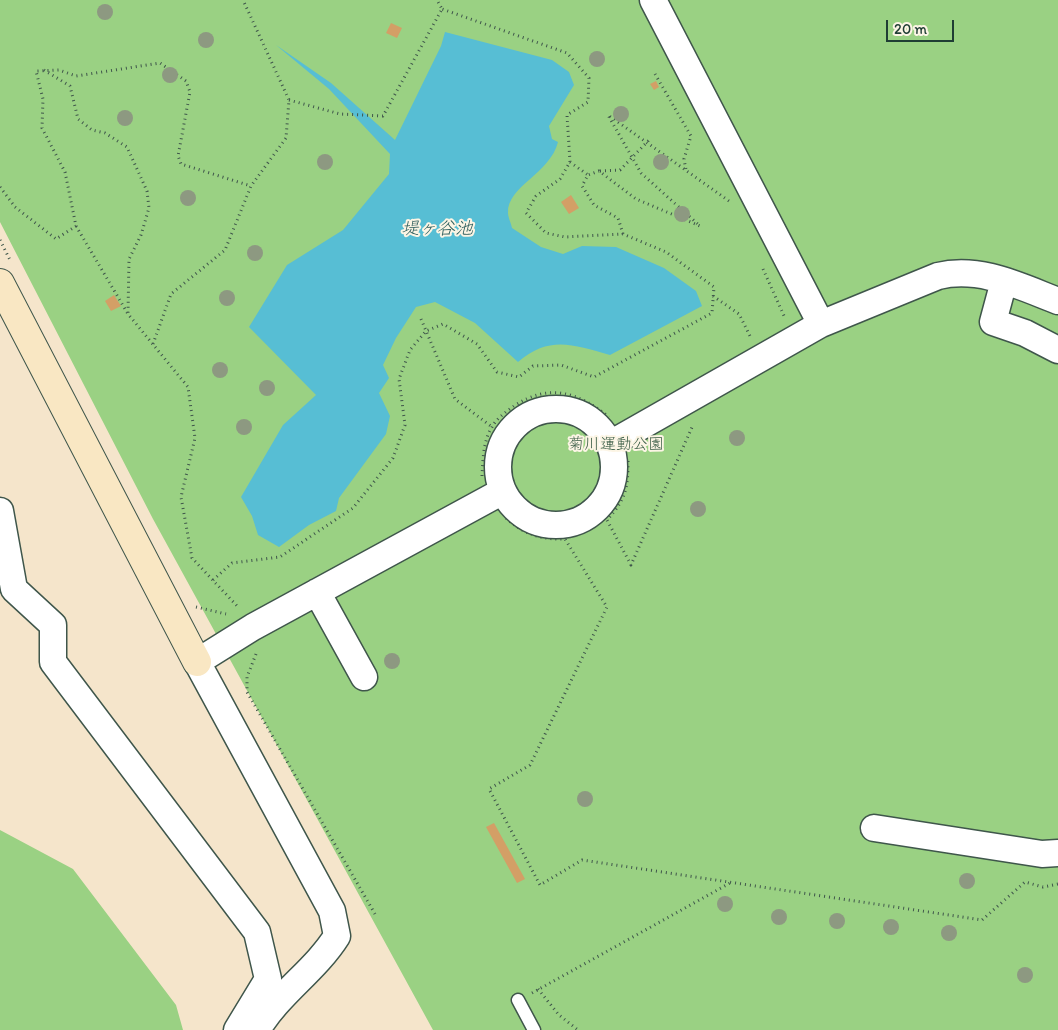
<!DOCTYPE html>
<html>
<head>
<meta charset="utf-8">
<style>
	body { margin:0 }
	#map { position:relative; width:1058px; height:1030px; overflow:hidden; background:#f5e5cb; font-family:Itim,sans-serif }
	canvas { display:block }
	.scale { position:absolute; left:886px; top:20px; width:68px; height:22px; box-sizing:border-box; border:2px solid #1f3d34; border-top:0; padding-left:6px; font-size:15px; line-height:18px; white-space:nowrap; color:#1f3d34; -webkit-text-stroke:4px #fcf5e5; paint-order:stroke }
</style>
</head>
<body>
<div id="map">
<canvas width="1058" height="1030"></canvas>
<div class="scale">20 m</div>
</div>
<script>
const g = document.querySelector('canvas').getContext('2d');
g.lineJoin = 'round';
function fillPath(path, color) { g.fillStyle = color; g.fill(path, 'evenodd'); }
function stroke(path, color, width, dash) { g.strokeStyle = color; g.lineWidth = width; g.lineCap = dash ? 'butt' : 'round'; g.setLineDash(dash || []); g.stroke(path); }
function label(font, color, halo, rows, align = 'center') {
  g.font = font + ' Itim,"Klee One",sans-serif'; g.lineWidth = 4; g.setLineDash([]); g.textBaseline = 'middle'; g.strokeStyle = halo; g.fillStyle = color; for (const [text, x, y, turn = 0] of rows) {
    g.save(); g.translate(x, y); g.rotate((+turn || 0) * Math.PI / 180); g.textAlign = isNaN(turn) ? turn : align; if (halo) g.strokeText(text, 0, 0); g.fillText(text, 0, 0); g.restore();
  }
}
fillPath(new Path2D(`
	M0,0H1058V1030H433L153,519L0,222Z
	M0,830L73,869L176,1005L183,1030H0Z`), '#9ad183');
fillPath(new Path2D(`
	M445,32L552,60L569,72L574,85L549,126L552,139L558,142C550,174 507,186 508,213C508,217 511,223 512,228L541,247L563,254L582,246L616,247L664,268L696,291L702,306L610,355C573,345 550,335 518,362L475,323L435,302L416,307L396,338L383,365L389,378L379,393L390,416L386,434L339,498L336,511L309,525L279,547L258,535L252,516L241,497L283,425L316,395L249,327L287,265L343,230L389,174L390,154L329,89L276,45L331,83L395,140L441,46Z`), '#57bed4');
fillPath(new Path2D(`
	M391,23L402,28L397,38L386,33Z
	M656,81L659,87L654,90L650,84Z
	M571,195L579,208L569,214L561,202Z
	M114,295L121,306L111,311L105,301Z
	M494,823L525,879L517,883L486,827Z`), '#d39f66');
const lane = new Path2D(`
	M518,1000L534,1030`);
const street = new Path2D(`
	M653,0L821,324
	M1004,281L993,322L1025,333L1058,350
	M498 467a58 58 0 1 1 116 0a58 58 0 1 1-116 0Z
	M610,444L821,324L938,276C980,266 1019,286 1058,301
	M0,511L14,589L53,625V662L257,932L268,979L237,1030
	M317,592L364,677
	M874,828L1042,854L1058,853
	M257,1030C278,994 315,971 337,936L332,911L197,662L253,627L503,491`);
const secondary = new Path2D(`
	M0,283L197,662`);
stroke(lane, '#3f564b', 15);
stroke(street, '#3f564b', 29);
stroke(secondary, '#3f564b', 30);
stroke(new Path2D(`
	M44,70L70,86L78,119L92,130L105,133L127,147L147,191L149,208L141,235L129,259L128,313
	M655,74L691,136L684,159L686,170
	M289,100L340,114L383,116L442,9L437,0
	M570,162L588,175
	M600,171L620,170L651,138
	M0,187L15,207L56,239L76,226L65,172L42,128L43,99L36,71L59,70L76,76L160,63L186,81L190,92L178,156L181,164L251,186
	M76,226L128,314L188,387L195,438L181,497L192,558L239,608
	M623,234L618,218L594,205L582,186L588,175L599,171L636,199L700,226L641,173L608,115L729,201
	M0,240L10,260
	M763,269L785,318
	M713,296L739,314L751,338
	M421,319L455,399L492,427
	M153,344L171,294L225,250L251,186L286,138L289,100L243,0
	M628,461C628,488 626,499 607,520L631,565L693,425
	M482,476C483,460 483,441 492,427C496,419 507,411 514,406C549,383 578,392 609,417
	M506,518C523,534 542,540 565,539L607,607L530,765L489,789L540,885L582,860L982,920L1025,882L1043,887L1058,884
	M213,580L232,563L280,557L353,508L393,458L405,425L399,379L410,350L426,331L443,324L477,344L497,372L519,377L533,366L561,365L594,377L712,313L714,287L666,252L623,234L565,237L546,233L526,213L536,196L560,179L570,162L567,115L588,102L589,78L567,53L442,9
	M196,607L226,614
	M256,654L247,677V692L375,914
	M538,989L559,1015L578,1030
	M532,993L730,883`), '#3f564b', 3, [1, 4]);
stroke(lane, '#fff', 12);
stroke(street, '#fff', 26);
stroke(secondary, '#f9e7c3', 28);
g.fillStyle = '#8d9981';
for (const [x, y] of [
	[105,12],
	[206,40],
	[597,59],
	[170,75],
	[621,114],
	[125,118],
	[325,162],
	[661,162],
	[188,198],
	[682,214],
	[255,253],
	[227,298],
	[220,370],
	[267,388],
	[244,427],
	[737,438],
	[698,509],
	[392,661],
	[585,799],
	[967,881],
	[725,904],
	[779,917],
	[837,921],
	[891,927],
	[949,933],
	[1025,975]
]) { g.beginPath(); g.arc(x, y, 8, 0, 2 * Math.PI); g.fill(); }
label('16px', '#385b44', '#fcf5e5', [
	["菊川運動公園",616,445]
]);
label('italic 18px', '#2d5d5c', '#fcf5e5', [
	["堤ヶ谷池",437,229]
]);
</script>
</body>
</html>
